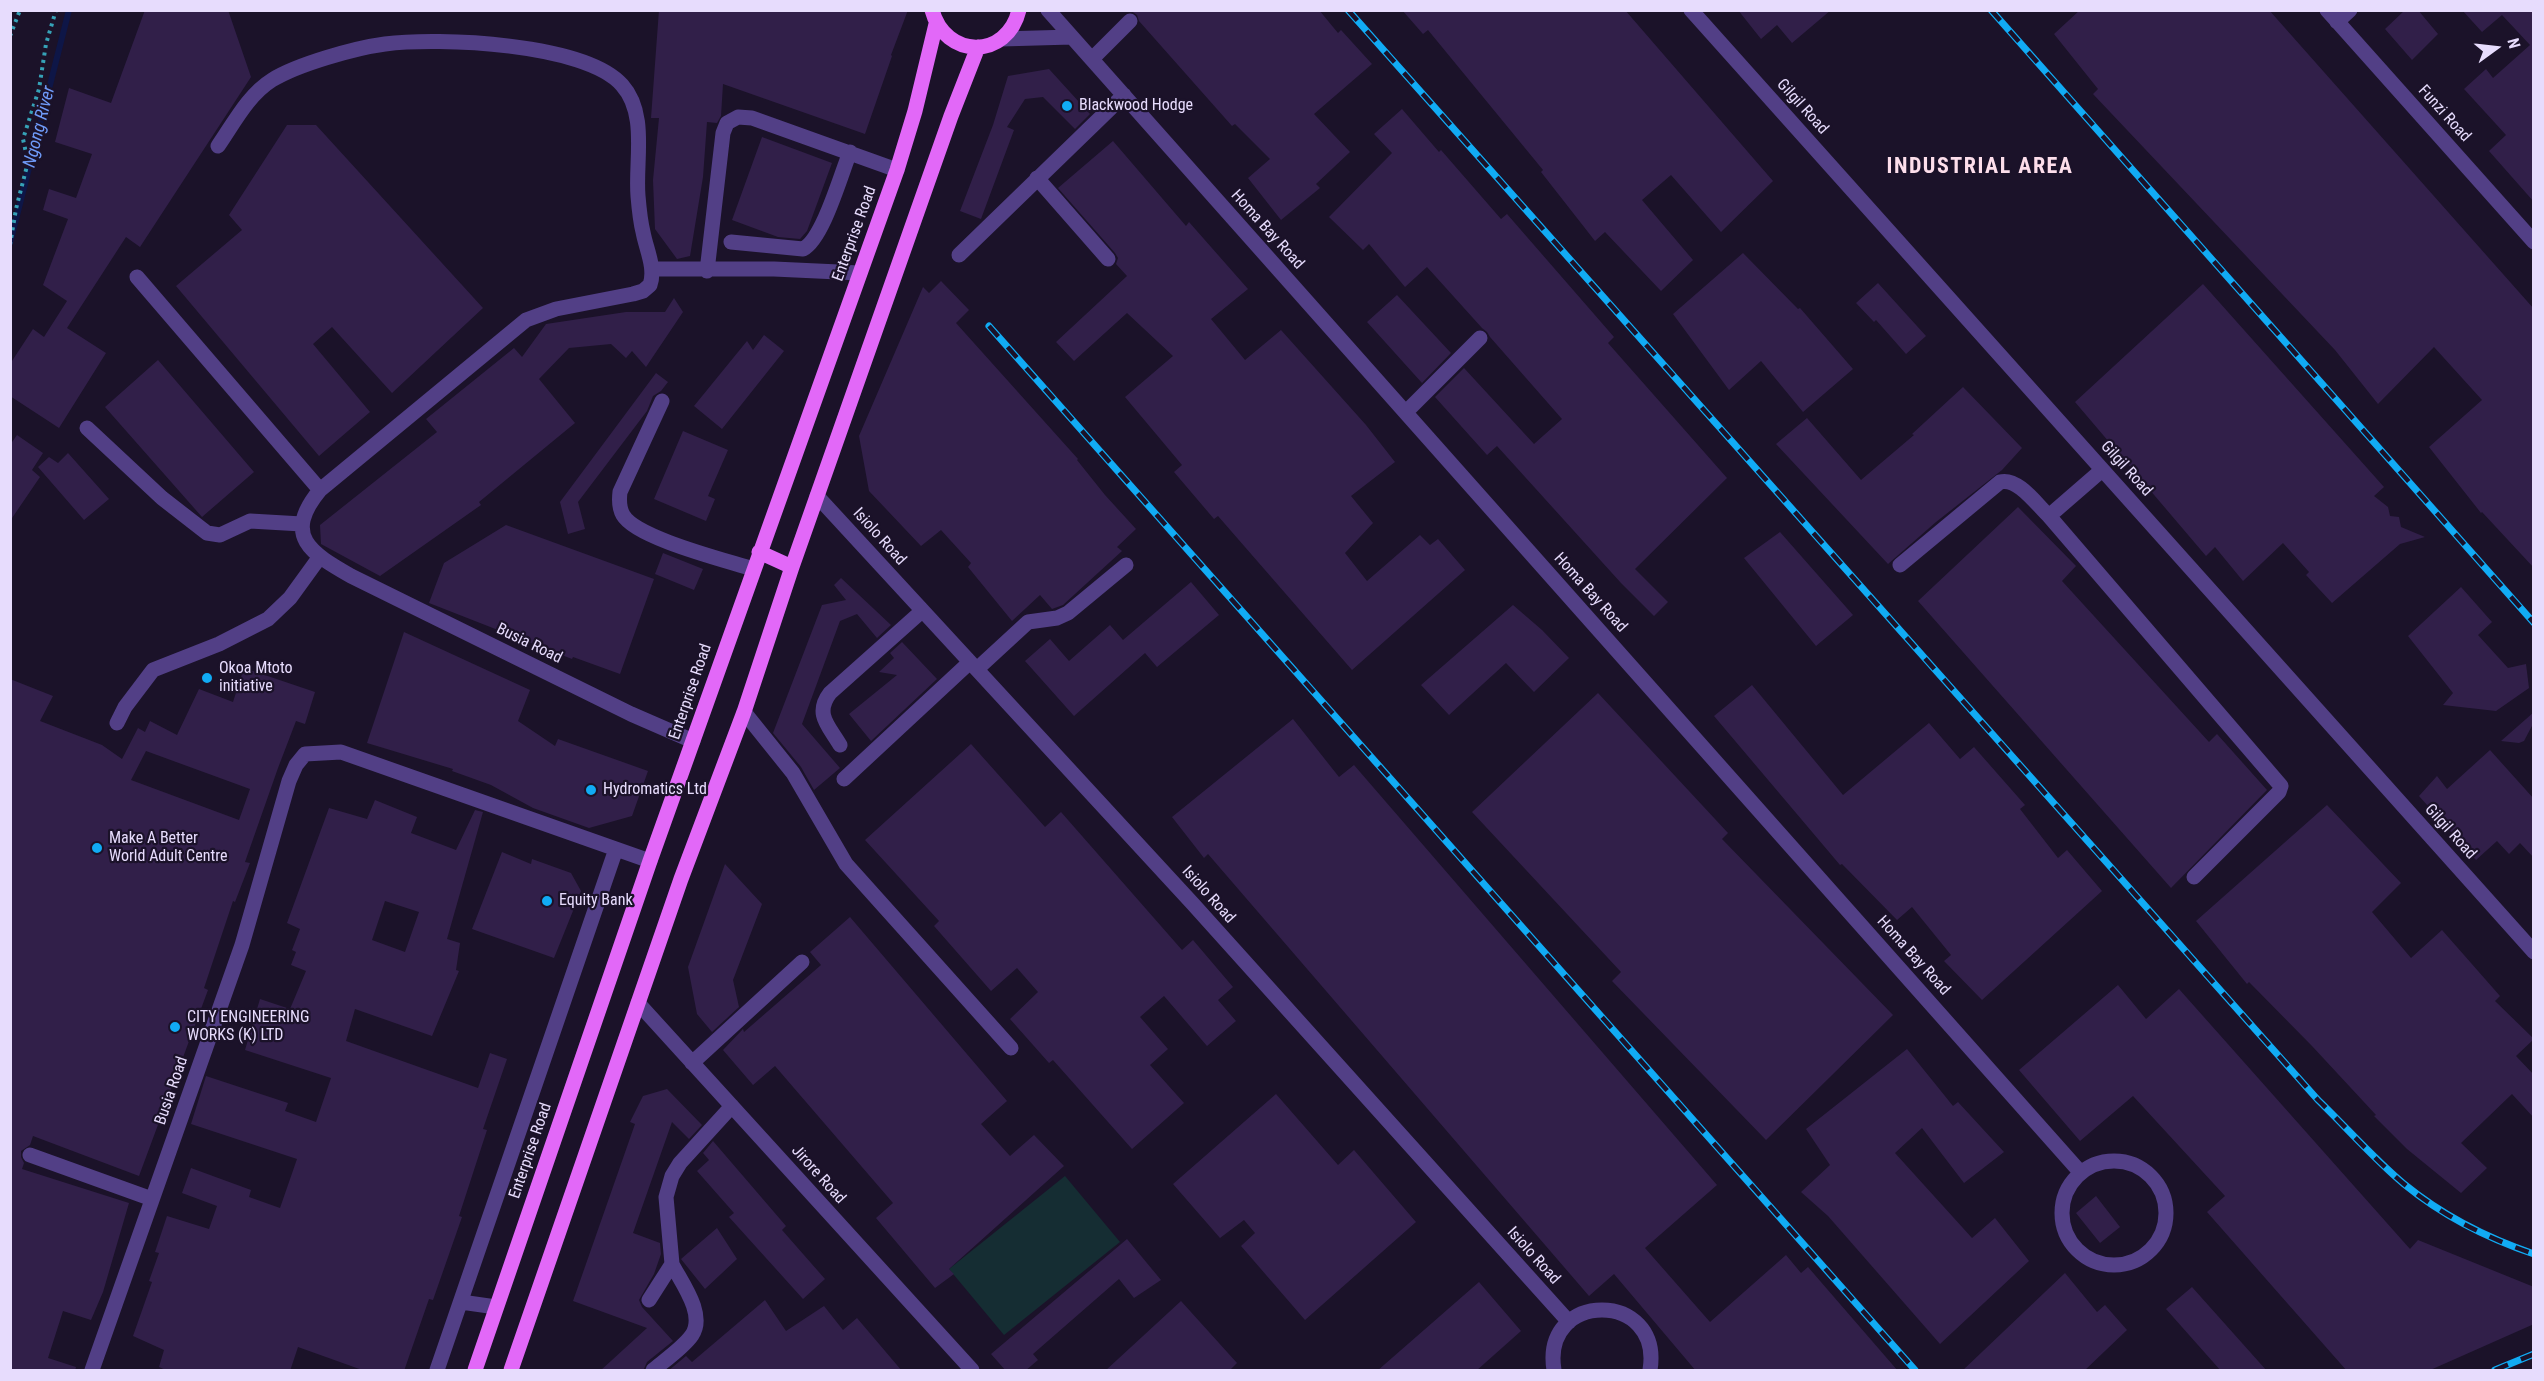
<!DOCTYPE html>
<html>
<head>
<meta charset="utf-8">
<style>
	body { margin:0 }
	#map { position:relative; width:2544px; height:1381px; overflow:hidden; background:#1b1229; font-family:"Roboto Condensed",sans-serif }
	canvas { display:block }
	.frame { position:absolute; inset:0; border:12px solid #e7dcfd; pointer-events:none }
	.north { position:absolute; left:2466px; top:18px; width:60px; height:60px; -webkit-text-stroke:4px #1b1229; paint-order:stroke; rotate:75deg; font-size:16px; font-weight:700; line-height:24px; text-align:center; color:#e7dcfd }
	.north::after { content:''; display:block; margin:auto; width:21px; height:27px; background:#e7dcfd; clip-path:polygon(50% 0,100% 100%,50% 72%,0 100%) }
</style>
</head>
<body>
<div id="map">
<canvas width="2544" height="1381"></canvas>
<div class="frame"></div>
<div class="north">N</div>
</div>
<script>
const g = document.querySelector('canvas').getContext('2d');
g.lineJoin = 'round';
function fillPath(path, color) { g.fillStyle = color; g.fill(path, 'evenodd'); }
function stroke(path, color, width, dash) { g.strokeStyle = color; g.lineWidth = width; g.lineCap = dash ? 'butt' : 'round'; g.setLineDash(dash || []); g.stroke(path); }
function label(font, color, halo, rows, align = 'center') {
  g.font = font + ' "Roboto Condensed",sans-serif'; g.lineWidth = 4.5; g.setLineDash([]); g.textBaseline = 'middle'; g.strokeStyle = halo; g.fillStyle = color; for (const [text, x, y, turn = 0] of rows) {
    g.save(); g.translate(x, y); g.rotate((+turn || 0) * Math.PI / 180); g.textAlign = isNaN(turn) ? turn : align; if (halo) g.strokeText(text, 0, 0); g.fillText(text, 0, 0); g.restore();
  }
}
fillPath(new Path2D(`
	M1065,1176L1120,1242L1004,1335L949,1269Z`), '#152d33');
stroke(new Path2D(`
	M10,243L69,10`), '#0e1647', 6);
fillPath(new Path2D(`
	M145,10H228L251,77L140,247L126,237L67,328L106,353L59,428L10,396V364L33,329L44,337L67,301L43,285L68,219L43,210L49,189L76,198L92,154L55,142L69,88L111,103Z
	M659,10H908L891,55L892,56L865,134L723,84L721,116L717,123L707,122L703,177L690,256L677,259L655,229L653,180L659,118H651Z
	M1130,10H1319L1338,33L1341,30L1372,64L1314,114L1350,152L1316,184L1320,188L1281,220L1248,178L1270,159L1235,124L1232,126L1139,21L1137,15Z
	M1402,10H1625L1773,181L1721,232L1671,175L1642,200L1693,260L1661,291L1605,232L1595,241L1541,172L1543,170L1428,30L1423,34Z
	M1738,10H1831L1792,43L1777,25L1761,39Z
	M2080,10H2269L2534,309V568L2482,512L2481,513L2429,447L2482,400L2434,347L2378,404L2335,350L2093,94L2098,89L2054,34Z
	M2405,10H2418L2438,34L2412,60L2385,29Z
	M2462,10H2534V202L2489,151L2506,135L2464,89L2486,69L2493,78L2530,45L2502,15L2482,32Z
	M1049,69L1090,114L1075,129L1043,97L1025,99L1007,127L1014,130L981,219L960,211L993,125L1008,76Z
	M1402,109L1439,152L1441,150L1501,219L1507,214L1614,337L1608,343L1727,478L1635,569L1668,602L1654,616L1621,583L1497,446L1487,455L1435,397L1464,368L1534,444L1562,419L1490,337L1487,332L1482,328L1427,267L1405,287L1369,244L1363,250L1329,217L1392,153L1374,134Z
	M287,125H316L483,308L392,393L332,327L313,344L370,412L319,456L176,286L242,230L229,215Z
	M762,137L832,163L807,231L800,239L778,237L732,220Z
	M1113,141L1186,226L1189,222L1248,289L1211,319L1245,360L1281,330L1366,425L1395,462L1351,496L1373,523L1345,553L1367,581L1420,535L1430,545L1438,539L1465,570L1352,670L1218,516L1214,519L1174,472L1182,465L1125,397L1173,356L1127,313L1074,361L1056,342L1127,276L1116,264L1118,258L1115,253L1058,188Z
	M1743,253L1798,309L1800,308L1853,369L1803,412L1761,361L1729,390L1673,314Z
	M941,281L969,310L956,323L1078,459L1077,460L1105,495L1136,529L1117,547L1122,551L1063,605L1052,609L1040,595L1012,621L968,567L971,563L941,530L921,546L869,491L859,436L923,287L929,293Z
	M1878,283L1926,336L1906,354L1876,320L1874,322L1856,303Z
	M2203,284L2384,487L2374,496L2388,507L2390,516L2399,517L2401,527L2425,537L2400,544L2332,603L2306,575L2309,572L2283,543L2243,581L2215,547L2206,556L2075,402Z
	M1397,295L1451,353L1422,383L1367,322Z
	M674,298L683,312L646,367L632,351L626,358L611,344L569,348L539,379L575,423L479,502L481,505L380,576L321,544L320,525L437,432L426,419L514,348L522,357L546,324L626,312H665Z
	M764,335L784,351L722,429L694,406L747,341L753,350Z
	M158,360L254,472L202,517L105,407Z
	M656,373L668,382L661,391L653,396L647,411L578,502L585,529L568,534L560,502Z
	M1963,387L2022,448L2002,470L1936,522L1888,564L1776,444L1807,418L1861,480L1914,435L1912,434Z
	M683,431L728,450L708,496L715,499L706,521L654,499Z
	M17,435L43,453L32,470L40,477L10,521V445Z
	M68,453L109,499L84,520L38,467L49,457L58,463Z
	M2018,507L2076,566L2062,581L2209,742L2217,734L2267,790L2171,888L1918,601Z
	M506,525L654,579L620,674L573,657L572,659L429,603L444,563Z
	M1780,532L1853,615L1816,646L1744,558Z
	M663,553L703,569L694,590L655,574Z
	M841,578L891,625L877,638L857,614L840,621L802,724L840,768L814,790L801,767L773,733L822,605L846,600L834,585Z
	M1191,582L1219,615L1157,667L1145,653L1074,716L1025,661L1050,639L1069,661L1110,625L1123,640Z
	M2461,587L2492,622L2478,635L2508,668L2526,664L2529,688L2496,711L2443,705L2453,693L2408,636Z
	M1513,605L1542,630L1569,658L1534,692L1506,663L1449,715L1421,685Z
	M404,632L530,690L518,721L555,746L558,739L648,771L632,816L589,828L533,808L491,785L452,771L453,769L367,743Z
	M902,642L937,679L871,741L849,714L897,675L879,672L894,658L890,653Z
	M244,668L315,692L305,724L296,721L278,768L245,862L250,863L235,902L233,901L204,988L208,990L139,1176L33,1136L30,1145L21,1151V1157L24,1163L22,1169L129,1203L103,1292L91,1320L63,1311L48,1358L76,1367L75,1371H10V679L53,696L40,721L102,745L122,759L138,728L145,732L150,721L177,735L199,689L233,702ZM146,751L250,789L239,820L131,780Z
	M1752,685L1843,795L1929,723L1960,759L1974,747L2025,805L2020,809L2058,858L2067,850L2102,891L1982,1000L1944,961L1951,955L1912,907L1897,920L1842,864L1840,865L1714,716Z
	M1598,693L1728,833L1722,839L1893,1015L1766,1140L1612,981L1621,972L1472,812Z
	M2534,712V722L2524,741L2519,743L2501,741Z
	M1293,719L1339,777L1354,765L1717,1185L1645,1248L1710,1322L1786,1255L1801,1273L1808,1267L1898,1371H1696L1614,1274L1589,1296L1208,854L1204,858L1172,817Z
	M971,744L1045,827L1061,812L1182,950L1193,940L1233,987L1218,1000L1236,1021L1207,1046L1164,996L1140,1017L1168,1049L1150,1065L1184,1103L1132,1149L1053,1060L1049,1063L1010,1019L1038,992L1017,968L991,991L934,926L939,921L865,840Z
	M2490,750L2534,799V858L2520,843L2509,854L2497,841L2476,860L2419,796L2437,776L2447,789Z
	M375,800L417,817L411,833L456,850L475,810L483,812L447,939L460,943L456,970L459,971L432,1036L355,1009L346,1041L478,1088L490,1053L507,1059L483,1129L487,1130L459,1216L462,1217L433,1300L429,1299L404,1371H365L298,1347L290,1371H168L159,1367L164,1350L133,1336L152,1282L149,1281L159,1253L155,1252L167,1216L209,1229L217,1206L182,1193L191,1168L251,1190L249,1197L280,1208L297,1159L191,1124L206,1076L288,1103L285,1111L316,1122L331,1078L245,1050L260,999L290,1009L306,971L291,965L296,952L292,950L300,929L287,923L329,808L367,819ZM385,901L419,912L405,952L372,940Z
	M2327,805L2401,883L2372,912L2411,958L2442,930L2500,996L2495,1001L2534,1039L2516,1056L2534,1075V1118L2512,1094L2461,1143L2487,1168L2461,1193L2407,1149L2374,1116L2376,1115L2312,1046L2249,982L2247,984L2196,921Z
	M502,852L531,864L532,859L571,873L581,891L554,958L472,929Z
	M725,864L762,904L733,980L739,1007L712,1032L697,1014L688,967Z
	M850,917L1007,1101L981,1124L1010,1156L1034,1135L1064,1166L949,1269L954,1274L935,1288L876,1218L893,1203L775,1066L753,1085L723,1050L743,1029L744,1032L821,965L810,952Z
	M2118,985L2146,1019L2179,989L2410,1249L2418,1240L2534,1287V1324L2428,1371H2347L2207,1212L2225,1196L2133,1096L2080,1141L2019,1070Z
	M1907,1049L1953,1106L1958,1102L2004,1152L1964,1183L1922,1128L1895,1153L1972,1238L1995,1218L2029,1261L1940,1344L1828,1216L1801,1192L1830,1165L1806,1129Z
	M667,1089L702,1125L689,1139L672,1122L633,1233L660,1243L661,1254L654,1274L639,1300L642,1307L673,1341L647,1362L643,1371H600L647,1328L573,1301L635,1124L630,1122L643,1096Z
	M1276,1094L1338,1165L1354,1150L1416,1222L1305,1320L1241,1246L1255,1233L1244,1220L1220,1238L1173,1184Z
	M713,1141L786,1226L782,1230L825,1279L803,1299L729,1217L734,1213L697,1171L709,1160L703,1153Z
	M2096,1196L2120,1227L2100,1243L2076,1213Z
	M717,1228L737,1259L705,1289L681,1259Z
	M1127,1239L1161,1280L1134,1298L1119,1279L1033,1354L1038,1360L1025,1371H1006L991,1354Z
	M2065,1273L2097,1312L2105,1305L2127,1330L2084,1371H1962Z
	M1479,1282L1521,1331L1476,1371H1377Z
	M2192,1287L2267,1371H2221L2166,1309Z
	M765,1300L786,1331L824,1306L843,1330L857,1318L902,1371H668L686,1356L692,1362Z
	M1181,1301L1237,1363L1229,1371H1105Z`), '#311f49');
stroke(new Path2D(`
	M10,36L20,10
	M10,245L16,209L28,162L23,139L39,89L46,44L56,10`), '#36a2b7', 4, [3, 4.5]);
stroke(new Path2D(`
	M1048,10L2081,1173
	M1691,10L2534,952
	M2327,10L2534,242
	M2337,22L2350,10
	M1001,39L1072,37
	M1092,59L1130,21
	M218,146C234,123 248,95 272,80C298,64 355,48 385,44C438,37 585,43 622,85C648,114 635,161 638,196C639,208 640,220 643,232C646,249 656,268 650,285L643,291L633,294L556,309L526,320L320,490C282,536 311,553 351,576L631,714L693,741
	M1037,178L1108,259
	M731,242L803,249C823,239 841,174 850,152
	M959,255L1124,95
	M652,269H774L860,273
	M707,271L723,133L727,123L738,117L752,118L897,170
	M137,277L320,490
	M662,401L620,492C619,500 619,508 623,515C636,538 725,560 753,569
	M1406,412L1480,338
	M87,428L162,498L207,533L220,535L250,521L302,524
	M2102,470L2049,516L2281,786L2279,792L2194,877
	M817,496L1193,904L1569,1322
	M1900,565L2000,482C2018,477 2037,505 2049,516
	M977,669L1028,622L1057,618L1068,613L1126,565
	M744,712L793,773L846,864L1011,1048
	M117,723L125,707L153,670L219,644L268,619L290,598L319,558
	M840,745C829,726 814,714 830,693L922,611
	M844,779L970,662
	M638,1003L972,1370
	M692,1063L802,962
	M30,1155L152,1199
	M2062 1213a52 52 0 1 1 104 0a52 52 0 1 1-104 0Z
	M649,1300L672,1264L666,1197L672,1176L680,1163L732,1106
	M461,1302L496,1307
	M92,1370L242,945L289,781L296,765L305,754L341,752L650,861
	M437,1370L616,849
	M653,1370C664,1361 684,1347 692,1335C706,1314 681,1282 672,1264
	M1554,1370C1541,1290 1663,1290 1650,1370`), '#523f86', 15);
stroke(new Path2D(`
	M932,10C945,59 1007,60 1019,10
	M759,552L792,567
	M475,1370L650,861L897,170L915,111L936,24
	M511,1370L681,879L744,712L792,567L951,116L978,47`), '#e268f8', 15);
const rail = new Path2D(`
	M1348,10L2318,1100C2347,1128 2374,1159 2404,1184C2443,1216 2487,1238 2534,1254
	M1991,10L2534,623
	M989,326L1915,1370
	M2495,1370L2534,1354`);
stroke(rail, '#11abf4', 7);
stroke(rail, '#1b1229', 4.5, [14]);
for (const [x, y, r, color] of [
	[1067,106,6,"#11abf4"],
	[207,678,6,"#11abf4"],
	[591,790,6,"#11abf4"],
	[97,848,6,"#11abf4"],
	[547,901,6,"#11abf4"],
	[175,1027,6,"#11abf4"]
]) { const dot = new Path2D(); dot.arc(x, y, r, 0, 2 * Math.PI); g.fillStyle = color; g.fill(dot); stroke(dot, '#1b1229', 2); }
label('16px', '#e7dcfd', '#1b1229', [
	["Blackwood Hodge",1079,106],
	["Okoa Mtoto",219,669],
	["initiative",219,687],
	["Hydromatics Ltd",603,790],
	["Make A Better",109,839],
	["World Adult Centre",109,857],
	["Equity Bank",559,901],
	["CITY ENGINEERING",187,1018],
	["WORKS (K) LTD",187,1036]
], 'left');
label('16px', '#e7dcfd', '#1b1229', [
	["Gilgil Road",1802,107,48],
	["Funzi Road",2444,114,48],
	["Homa Bay Road",1267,230,48],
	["Enterprise Road",855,234,-70],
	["Gilgil Road",2126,469,48],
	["Isiolo Road",879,537,48],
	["Homa Bay Road",1590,593,48],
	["Busia Road",529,644,26],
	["Enterprise Road",691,692,-71],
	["Gilgil Road",2450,832,48],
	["Isiolo Road",1208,895,48],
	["Homa Bay Road",1913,956,48],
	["Busia Road",172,1091,-71],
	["Enterprise Road",531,1151,-71],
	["Jirore Road",818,1175,48],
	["Isiolo Road",1533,1256,48]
]);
label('italic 18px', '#6f9af8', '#1b1229', [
	["Ngong River",40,127,-76]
]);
g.letterSpacing = '1.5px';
label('bold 22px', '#fddeeb', '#1b1229', [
	["INDUSTRIAL AREA",1980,167]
]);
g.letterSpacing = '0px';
</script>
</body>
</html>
